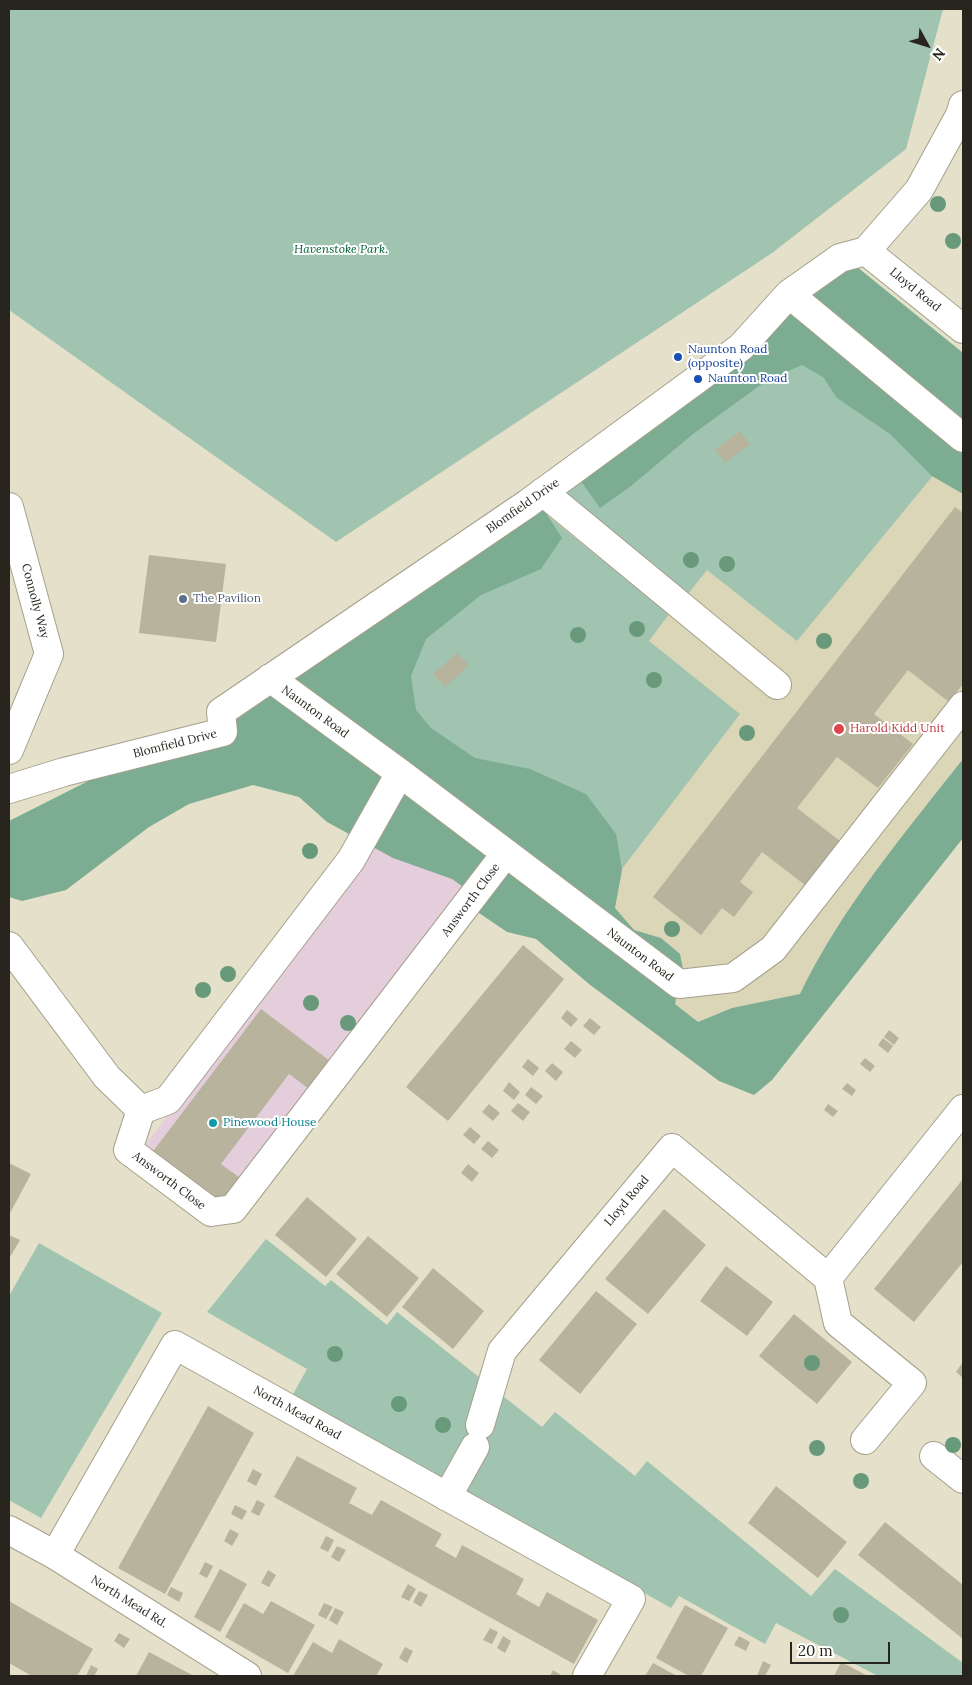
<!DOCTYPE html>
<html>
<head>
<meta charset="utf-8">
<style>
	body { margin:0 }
	#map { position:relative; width:972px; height:1685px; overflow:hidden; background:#e4e0c9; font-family:Lora,serif }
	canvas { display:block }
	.frame { position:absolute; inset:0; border:10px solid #27251d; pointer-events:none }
	.north { position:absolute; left:902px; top:20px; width:50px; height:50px; -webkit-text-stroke:4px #fff; paint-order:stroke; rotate:129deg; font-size:14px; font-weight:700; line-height:20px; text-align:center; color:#27251d }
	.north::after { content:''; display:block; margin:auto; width:18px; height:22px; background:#27251d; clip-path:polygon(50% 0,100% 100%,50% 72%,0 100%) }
	.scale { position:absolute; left:790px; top:1642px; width:100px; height:22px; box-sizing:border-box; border:2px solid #27251d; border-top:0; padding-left:6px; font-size:15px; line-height:18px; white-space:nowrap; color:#27251d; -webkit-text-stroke:4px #fff; paint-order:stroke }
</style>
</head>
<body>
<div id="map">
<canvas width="972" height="1685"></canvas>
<div class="frame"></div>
<div class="north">N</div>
<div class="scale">20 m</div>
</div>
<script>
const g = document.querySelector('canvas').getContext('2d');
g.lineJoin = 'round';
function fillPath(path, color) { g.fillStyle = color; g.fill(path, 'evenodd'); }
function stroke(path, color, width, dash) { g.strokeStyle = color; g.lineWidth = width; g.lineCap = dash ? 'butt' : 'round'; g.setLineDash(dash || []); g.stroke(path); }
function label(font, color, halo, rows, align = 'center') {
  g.font = font + ' Lora,serif'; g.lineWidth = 4; g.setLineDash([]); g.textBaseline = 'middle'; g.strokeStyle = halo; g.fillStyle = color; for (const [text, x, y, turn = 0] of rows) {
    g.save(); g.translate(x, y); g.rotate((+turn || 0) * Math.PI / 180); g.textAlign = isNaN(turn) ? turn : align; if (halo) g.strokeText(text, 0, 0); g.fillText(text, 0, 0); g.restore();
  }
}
fillPath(new Path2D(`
	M963,353V838L772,1080L269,690L528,485L600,436Z`), '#dcd6b8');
fillPath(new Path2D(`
	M406,807L487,870L209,1229L128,1167Z`), '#e4cedb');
fillPath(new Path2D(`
	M9,9H943L906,149L772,253L336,542L9,310Z
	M852,263L963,353V439L797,641L707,570L687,595L543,475Z
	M519,493L669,614L649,641L740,714L577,928L269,690Z
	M266,1239L325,1286L331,1280L387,1325L397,1312L542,1427L555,1412L635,1476L647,1461L811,1596L835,1569L963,1663V1676H878L776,1623L765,1644L679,1596L671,1608L292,1396L307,1369L207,1312Z
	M39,1243L162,1313L41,1518L9,1500V1296Z`), '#a0c4af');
fillPath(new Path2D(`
	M852,263L963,353V494L932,476L890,434L837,398L823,377L802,365L766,381L693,434L631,486L600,508L573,470Z
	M528,485L562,538L541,569L481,595L426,639L411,676L416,710L431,728L475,758L530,769L586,794L616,834L622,870L615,908L634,930L661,938L680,954L683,969L675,1004L698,1022L732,1008L800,994C842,907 904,834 963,759V838L772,1080L754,1095L719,1081L589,984L536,939L507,932L479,913L466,889L452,879L393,858L327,822L299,797L253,785L189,804L149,827L66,890L22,901L9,897V821L269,690Z`), '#7cad92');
fillPath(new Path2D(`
	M740,431L750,444L725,463L715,450Z
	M955,507L963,513V684L949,702L908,670L874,714L913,744L878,788L837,757L797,808L840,841L805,885L762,852L740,882L753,892L734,917L722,908L701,935L653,897Z
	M149,555L226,564L216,642L139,633Z
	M457,653L469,665L445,687L433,674Z
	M523,945L564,979L448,1121L406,1087Z
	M261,1009L334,1064L313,1092L289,1074L221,1164L240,1178L219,1206L151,1154Z
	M567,1010L578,1019L571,1027L561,1018Z
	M590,1018L601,1027L594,1035L583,1026Z
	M889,1030L899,1038L894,1045L884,1037Z
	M883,1038L893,1046L888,1053L878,1045Z
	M571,1041L582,1050L575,1058L564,1049Z
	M865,1058L875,1066L870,1072L860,1064Z
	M528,1059L539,1068L533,1076L522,1067Z
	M552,1063L563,1072L556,1081L545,1071Z
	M509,1082L520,1092L514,1100L503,1091Z
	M847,1083L856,1090L852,1096L842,1089Z
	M531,1087L543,1096L536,1104L525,1095Z
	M518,1103L530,1112L523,1121L511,1111Z
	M489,1104L500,1113L493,1121L482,1112Z
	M828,1104L838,1111L833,1117L824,1110Z
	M470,1127L481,1136L474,1144L463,1135Z
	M488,1141L499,1150L492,1158L481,1149Z
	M9,1163L31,1174L9,1215Z
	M468,1164L479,1173L472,1182L461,1173Z
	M963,1179V1262L914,1322L874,1289Z
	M307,1197L357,1239L326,1277L275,1235Z
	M664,1209L706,1245L648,1314L605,1279Z
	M9,1235L20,1240L9,1259Z
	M368,1236L419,1278L387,1317L336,1274Z
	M726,1266L773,1302L747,1336L700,1301Z
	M433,1268L484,1311L453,1349L402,1307Z
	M596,1291L637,1324L580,1394L539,1360Z
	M794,1314L852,1362L817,1404L759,1356Z
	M963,1362V1378L956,1372Z
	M208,1406L254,1433L165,1594L118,1568Z
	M297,1456L357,1488L349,1503L372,1515L381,1500L442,1534L435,1546L456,1558L462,1545L524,1579L516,1594L539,1607L547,1592L598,1620L574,1664L274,1497Z
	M253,1469L262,1474L256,1486L247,1481Z
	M776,1486L847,1542L818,1578L748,1523Z
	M257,1500L265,1504L259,1516L251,1512Z
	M235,1505L247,1511L242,1520L231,1514Z
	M885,1522L963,1585V1639L858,1555Z
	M230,1529L239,1534L232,1546L224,1541Z
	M326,1536L334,1540L328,1552L320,1548Z
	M337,1546L346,1550L339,1562L331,1557Z
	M205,1562L213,1566L207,1578L199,1574Z
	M220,1569L247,1584L220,1632L194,1617Z
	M268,1570L276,1575L269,1587L261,1583Z
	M408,1584L416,1589L409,1601L401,1597Z
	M171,1587L183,1593L179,1602L167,1595Z
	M419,1591L428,1595L421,1607L413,1602Z
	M9,1601L93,1649L77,1676H32L9,1663Z
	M271,1601L315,1625L288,1673L225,1637L244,1603L263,1614Z
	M324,1603L333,1607L326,1619L318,1615Z
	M685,1605L728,1628L701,1676H689L656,1658Z
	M335,1608L344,1612L337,1625L329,1620Z
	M490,1628L498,1632L492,1644L483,1640Z
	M119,1633L130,1639L124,1648L114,1641Z
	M503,1636L511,1641L505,1653L497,1648Z
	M739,1636L750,1642L746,1651L734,1645Z
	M339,1639L383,1664L376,1676H293L313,1642L332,1653Z
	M405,1647L413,1651L407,1663L399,1658Z
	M149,1652L194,1676H136Z
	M763,1661L771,1665L765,1676H757Z
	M841,1662L868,1676H834Z
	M653,1663L677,1676H645Z
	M91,1665L98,1669L94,1676H86Z
	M553,1670L561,1675V1676H550Z`), '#b7b39d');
const minor = new Path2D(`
	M866,251L963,329
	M789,294L963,438
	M543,492L777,685
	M9,507L49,654L9,750
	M270,678L400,773L679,984L733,978L773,949L963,706
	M400,773L351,860L168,1100L141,1110L128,1150L211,1212L233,1209L506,853
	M9,789L64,772L223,732L221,712L527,504L741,347L789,294L840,258L866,251L919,190L960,115L963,105
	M9,946L107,1077L141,1110
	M828,1278L838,1323L912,1383L865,1440
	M480,1425L502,1351L672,1148L828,1278L963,1109
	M934,1456L963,1479
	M447,1497L475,1447
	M9,1530L55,1555L247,1676
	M55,1555L175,1345L631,1599L587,1676`);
stroke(minor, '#a5a08b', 30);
stroke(minor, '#fff', 28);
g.fillStyle = '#68997b';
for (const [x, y] of [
	[938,204],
	[953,241],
	[691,560],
	[727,564],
	[637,629],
	[578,635],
	[824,641],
	[654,680],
	[747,733],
	[310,851],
	[672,929],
	[228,974],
	[203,990],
	[311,1003],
	[348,1023],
	[335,1354],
	[812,1363],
	[399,1404],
	[443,1425],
	[953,1445],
	[817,1448],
	[861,1481],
	[841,1615]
]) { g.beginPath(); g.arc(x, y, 8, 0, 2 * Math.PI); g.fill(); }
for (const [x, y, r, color] of [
	[678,357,5,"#1a4fb4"],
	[698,379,5,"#1a4fb4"],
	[183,599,5,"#5c6f8a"],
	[839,729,6,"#e0444e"],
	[213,1123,5,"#0f9aa8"]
]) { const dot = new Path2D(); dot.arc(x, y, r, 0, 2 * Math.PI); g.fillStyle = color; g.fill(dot); stroke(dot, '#fff', 2); }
label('italic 12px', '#025f3c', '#fff', [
	["Havenstoke Park.",341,250]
]);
label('12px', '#27251d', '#fff', [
	["Lloyd Road",915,290,39],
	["Blomfield Drive",523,506,-35],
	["Connolly Way",35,601,75],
	["Naunton Road",315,712,36],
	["Blomfield Drive",175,744,-14],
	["Answorth Close",471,900,-53],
	["Naunton Road",640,955,37],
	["Answorth Close",169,1181,37],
	["Lloyd Road",627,1201,-50],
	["North Mead Road",297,1413,29],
	["North Mead Rd.",129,1602,32]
]);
label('12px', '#164399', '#fff', [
	["Naunton Road",688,350],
	["(opposite)",688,364],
	["Naunton Road",708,379]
], 'left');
label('12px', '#4e5e75', '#fff', [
	["The Pavilion",193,599]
], 'left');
label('12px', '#be3a42', '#fff', [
	["Harold Kidd Unit",850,729]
], 'left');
label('12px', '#0d838f', '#fff', [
	["Pinewood House",223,1123]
], 'left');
</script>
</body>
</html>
